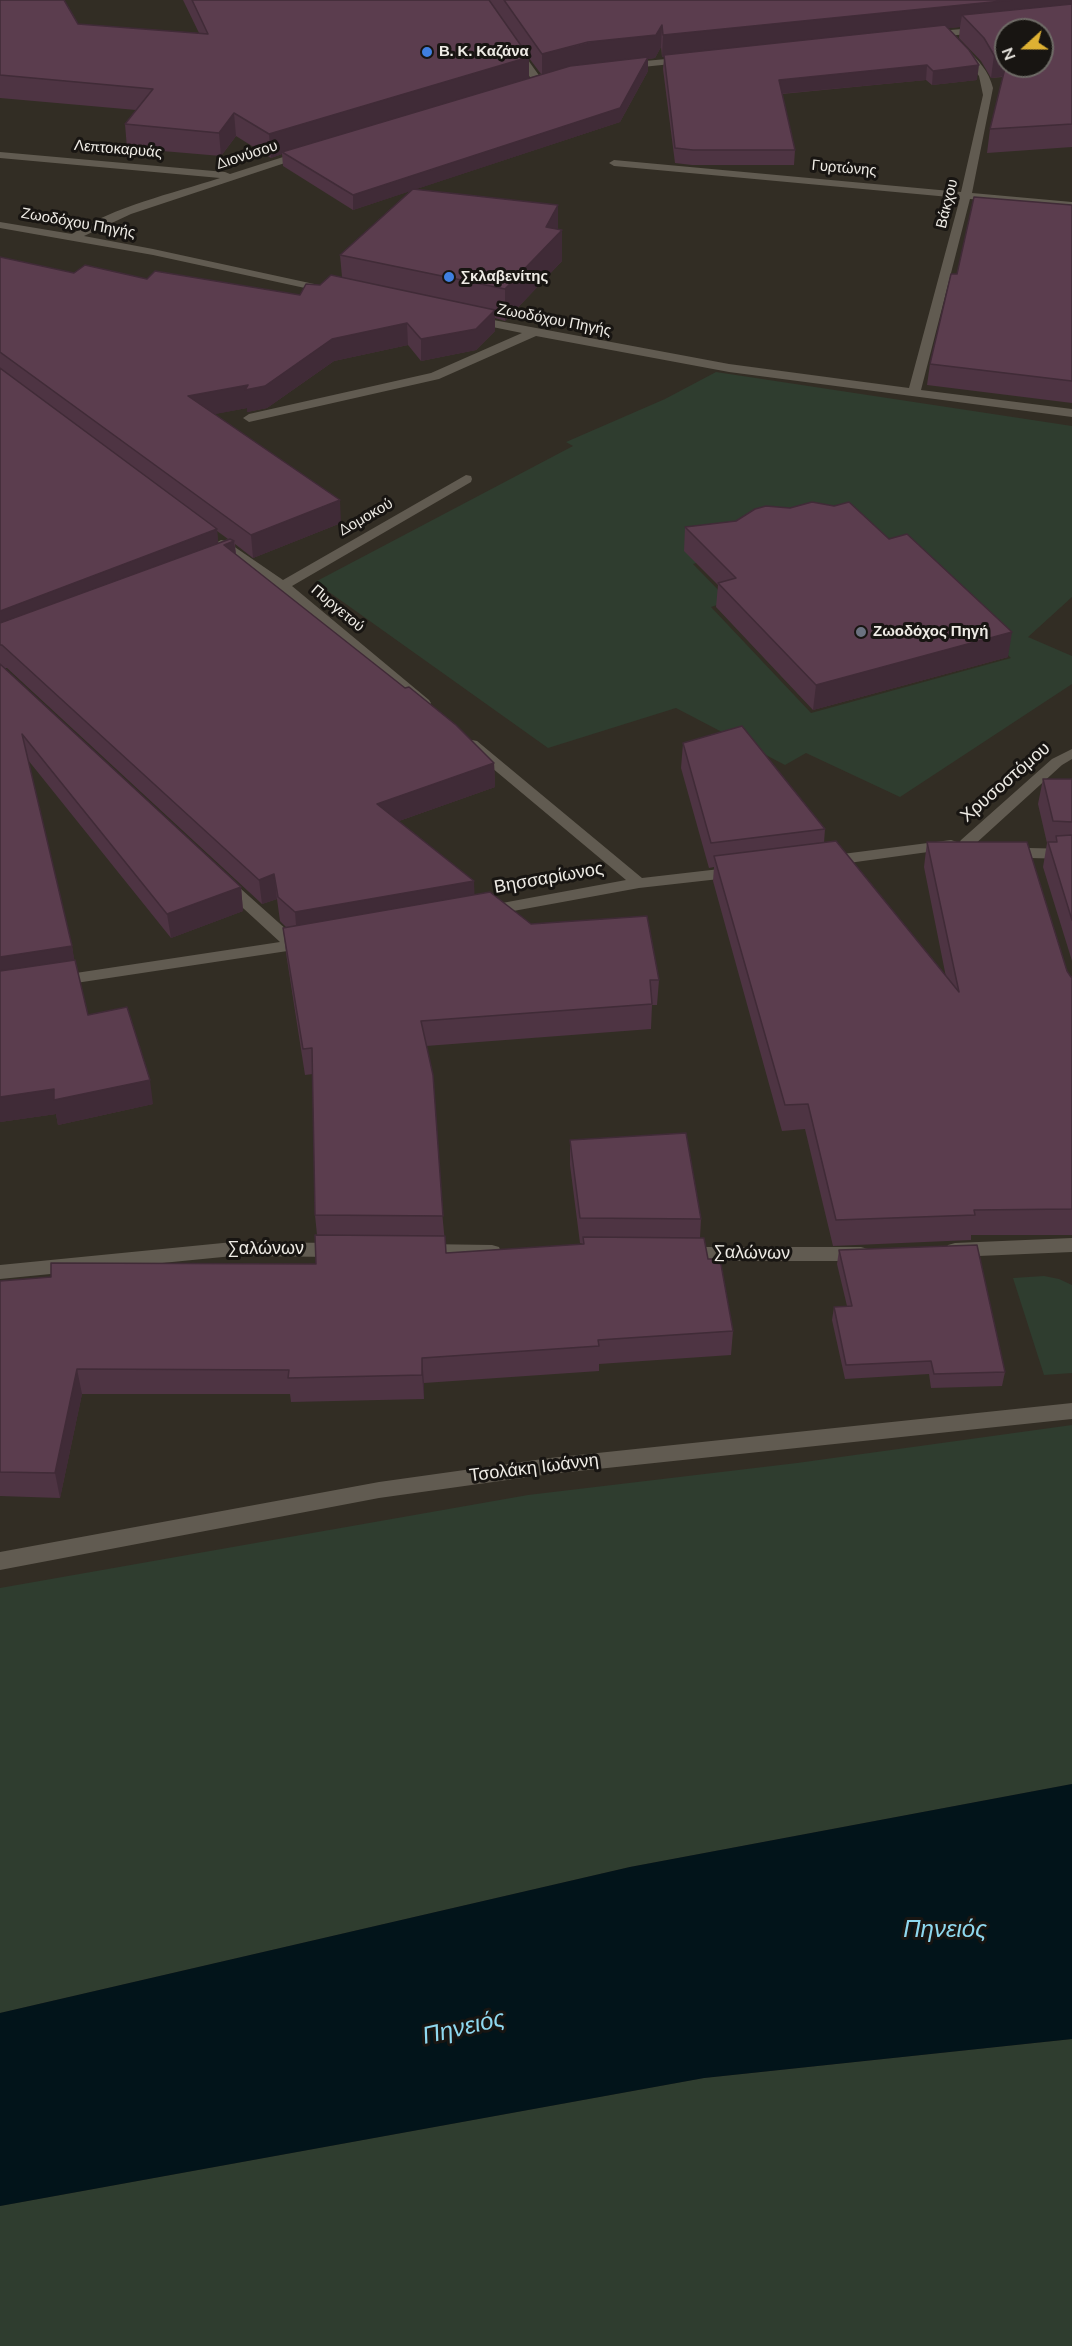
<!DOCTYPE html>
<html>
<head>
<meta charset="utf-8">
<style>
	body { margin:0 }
	#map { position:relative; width:1072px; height:2346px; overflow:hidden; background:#322d24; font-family:"Nunito Sans",sans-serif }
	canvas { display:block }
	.north { position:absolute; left:994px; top:18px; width:60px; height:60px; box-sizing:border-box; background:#181512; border:2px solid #6e6b66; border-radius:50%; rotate:249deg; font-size:16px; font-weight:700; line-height:24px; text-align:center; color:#eeebe5 }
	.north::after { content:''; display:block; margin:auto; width:21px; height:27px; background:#deb133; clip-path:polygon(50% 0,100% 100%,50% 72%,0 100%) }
</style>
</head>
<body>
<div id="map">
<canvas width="1072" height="2346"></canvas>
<div class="north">N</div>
</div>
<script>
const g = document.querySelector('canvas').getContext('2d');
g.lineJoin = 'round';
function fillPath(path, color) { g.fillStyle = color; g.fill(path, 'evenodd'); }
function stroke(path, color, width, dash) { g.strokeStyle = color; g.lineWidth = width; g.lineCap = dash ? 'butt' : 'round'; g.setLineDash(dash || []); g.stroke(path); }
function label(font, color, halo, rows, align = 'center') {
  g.font = font + ' "Nunito Sans",sans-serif'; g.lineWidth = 6; g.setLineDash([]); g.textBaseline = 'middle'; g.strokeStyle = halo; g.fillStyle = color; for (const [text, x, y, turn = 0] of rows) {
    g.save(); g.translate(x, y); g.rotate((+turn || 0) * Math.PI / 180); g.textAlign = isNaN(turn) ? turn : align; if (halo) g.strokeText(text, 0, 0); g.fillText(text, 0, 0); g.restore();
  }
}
fillPath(new Path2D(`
	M716,372L1072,426V597L1028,637L1072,656V684L900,797L806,753L785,765L676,708L548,748L315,582L573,446L566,442L665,399ZM713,558H906L1011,658L811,713L711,607L729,601L693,564Z
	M1044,1276L1059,1279L1072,1285V1373L1044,1375L1013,1278Z
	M1072,1425V1784L630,1867L0,2013V1588L528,1495L797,1463Z
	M1072,2039V2346H0V2206L704,2078Z`), '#2f3d2f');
fillPath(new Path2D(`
	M1072,1784V2039L704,2078L0,2206V2013L630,1867Z`), '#02141a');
fillPath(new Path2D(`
	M984,27L987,28V32L928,38L923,35L928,32Z
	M512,46H518L543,81L542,83H534L510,48Z
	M960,48H966C978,60 989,71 993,88L972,193L1072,202V208L970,199L921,390L1072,409V417L729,372L536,336L439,379L249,422L243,418L249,414L431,373L522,333L468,322V318L472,316L729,364L909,388L960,198L614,166L609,163L614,160L961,192L983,95L979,76L960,52Z
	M688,57L693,60L691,62L623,69L618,66L623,63Z
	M305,150L310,153L309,155L131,214L84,236L153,249L328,287L334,290L332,292L328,293L153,255L0,228V222L72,234C115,206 171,194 220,178L0,158V152L225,172L230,174Z
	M466,475L471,476L472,479L471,482L292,586L429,700L431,703L429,706H419L278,589L214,544L221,540L226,541L283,580Z
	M472,740L477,741L642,878L737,867L745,872L737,877L639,888L486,916L480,915L478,911L480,907L486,906L626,880L467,747L465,744Z
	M1072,749V759L1062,765L973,846H961L959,843L961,840L1052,759Z
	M951,840L957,842L959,845L957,848L827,866L819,861L827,856Z
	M1008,843L1029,848L1072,849V859L1029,858L1002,851L1000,848L1002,845Z
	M225,878L231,880L297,939H314L316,943L314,947L56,986L50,985L48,981L50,977L56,976L280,942L219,886L217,883Z
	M1072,1238V1252L955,1257L948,1255L946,1250L948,1245L955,1243Z
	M233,1242L339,1243L346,1245L348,1250L346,1255L339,1257L233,1256L0,1279V1265Z
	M424,1244L492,1245L499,1247L501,1252L499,1257L492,1259L424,1258L417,1256L415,1251L417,1246Z
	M685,1247H861L868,1249L870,1254L868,1259L861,1261H685L678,1259L676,1254L678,1249Z
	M1072,1403V1419L550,1474L379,1498L0,1570V1552L379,1482L550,1458Z`), '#615b51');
fillPath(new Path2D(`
	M0,0L78,24L199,33L183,0H1072V147L987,153L990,129L1003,77L991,78L981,61L959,38L960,27L948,28L977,80L932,85L926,80L782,94L795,150L794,165H692L675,163L663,69L664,57H662L661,47L655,58L648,59V71L620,122L416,189L558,229L562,261L505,321L495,318V331L476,350L421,361L408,345L334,361L267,408L247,412V408L214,414L341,523L253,558L235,544L236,554L494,763L495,787L399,821L474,881V895L531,924L659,980L657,1005H652L651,1029L426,1046L446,1253L583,1244L580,1243L570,1165V1140L701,1219L700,1238L733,1331L731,1355L599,1364V1371L424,1383V1399L291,1402L290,1394H82L60,1498L0,1496V1281L316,1264L317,1235L315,1215L313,1074L305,1075L286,953L283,928H287L280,921L277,899L262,904L7,668H4L241,887L243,911L171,938L28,760L72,946L74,960L88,1015L153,1104L58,1125L56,1114L0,1122V257L74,273L147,279L300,295L320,285L342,277L340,255L410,191L353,210L283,166L282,154L271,158L236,136L221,156L127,148L125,124L136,110L0,98ZM529,58L541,74L529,78ZM217,531L228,539L218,543Z
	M1072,205V403L927,385L930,364Z
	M685,527L889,539L1008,657L813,710L716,607L718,585L684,551Z
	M683,743L825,829L824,843L946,977L924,867L927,842L1067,971L1071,977H1072V1235H971V1240L833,1246L805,1129L782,1131L713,881L714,867L709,868L681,768Z
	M1043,779H1072V961L1043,867L1047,843L1038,804Z
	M839,1250L1005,1372L1002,1386L931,1388L929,1374L845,1379L832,1320L834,1307L847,1306L837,1264Z`), '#4e3443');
fillPath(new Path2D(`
	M1012,0H1072V16L962,15L960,27L662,57L663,35Z
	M662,25L661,47L655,58L648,59V71L620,122L353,210V195L542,76V54Z
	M1006,54L1005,76L991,78L994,55Z
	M529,57V80L282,152V154L271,158L269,134Z
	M927,65L926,80L778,94L779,80Z
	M979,65L977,80L932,85L933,71Z
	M234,113L236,136L221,156L219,133Z
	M558,205V235L562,230V261L505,321V289L546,227Z
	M495,310V331L476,350L421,361V339Z
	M407,323L408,345L334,361L267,408L247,412V408L190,419L188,396L248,385L332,339Z
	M340,500L341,523L253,558L251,535Z
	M217,529L219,552L0,636V611Z
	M234,541L237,564L224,545Z
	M1012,632L1008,657L813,710L816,685Z
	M494,763L495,787L379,828L377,804Z
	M274,874L277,899L262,904L259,880Z
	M474,881L475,905L297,937L295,912Z
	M241,887L243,911L171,938L167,914Z
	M72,946L76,970L0,982V957Z
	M150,1080L153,1104L58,1125L56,1114L0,1122V1097L54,1089Z
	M422,1358L424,1383V1399L422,1375Z
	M77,1369L82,1394L60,1498L55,1473Z`), '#402b37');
const building = new Path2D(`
	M0,0H64L78,24L208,34L192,0H489L529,57L269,134L234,113L219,133L125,124L153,89L0,75Z
	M504,0H1012L663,35L662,25L656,35L588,42L542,54Z
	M1072,4V124L990,129L1006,64V66H1042V30H1006V54L994,55L984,38L962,15Z
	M945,25L969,50L979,65L933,71L927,65L779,80L795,150H693L675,148L664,55Z
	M648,57L620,108L353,195L282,152L570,66Z
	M413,189L558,205L546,227L562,230L505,289L340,255Z
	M974,197L1072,205V381L930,364L951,274H957Z
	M0,257L74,273L85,265L147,279L155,271L300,295L306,284L320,285L331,275L495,310L476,329L421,339L407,323L332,339L265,386L245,390L248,385L188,396L340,500L251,535L0,352Z
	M0,368L217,529L0,611Z
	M812,502L834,506L849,502L889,539L907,534L1012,632L816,685L718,583L736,578L685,527L736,521L755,509L766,506L790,508Z
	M230,539L234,541L224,545L405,688L409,687L456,725L494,763L377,804L474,881L295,912L278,897L274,874L259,880L2,645H0V623Z
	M0,664L241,887L167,914L22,734L72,946L0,957Z
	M742,726L825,829L711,843L683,743Z
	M1043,779H1072V822L1053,821Z
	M1072,835V920L1048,842H1057L1056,836Z
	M836,841L959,992L927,842H1027L1067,971L1071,977H1072V1209L974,1210L975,1215L836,1220L808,1104L785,1105L714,856Z
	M490,892L531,924L647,916L659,980H650L652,1004L421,1021L433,1075L443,1216L315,1215L312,1048L303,1049L283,928Z
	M75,960L88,1015L127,1007L150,1080L54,1100V1089L0,1097V971Z
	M686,1133L701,1219L580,1218L570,1140Z
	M315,1235L445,1236L446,1253L584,1244L583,1237L704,1238L708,1259H720L733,1331L598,1340L599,1346L422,1358V1375L288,1378L289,1370L77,1369L55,1473L0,1472V1281L51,1277V1263L316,1264Z
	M977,1245L1005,1372L934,1374L931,1361L846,1365L834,1307L852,1306L839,1250Z`);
fillPath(building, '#5b3d4e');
stroke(building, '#402b37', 1.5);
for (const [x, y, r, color] of [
	[427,52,6,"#3f7fe0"],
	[449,277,6,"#3f7fe0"],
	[861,632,6,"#6b7280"]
]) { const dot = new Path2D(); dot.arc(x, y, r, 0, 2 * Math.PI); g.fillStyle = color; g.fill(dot); stroke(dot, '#181512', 2); }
label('bold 15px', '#eeebe5', '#181512', [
	["Β. Κ. Καζάνα",439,52],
	["Σκλαβενίτης",461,277],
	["Ζωοδόχος Πηγή",873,632]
], 'left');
label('15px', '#eeebe5', '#181512', [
	["Λεπτοκαρυάς",118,150,5],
	["Διονύσου",247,156,-18],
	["Γυρτώνης",844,169,5],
	["Βάκχου",948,204,-76],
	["Ζωοδόχου Πηγής",78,224,10],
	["Ζωοδόχου Πηγής",554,321,11],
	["Δομοκού",366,518,-30],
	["Πυργετού",337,609,40]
]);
label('18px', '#eeebe5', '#181512', [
	["Χρυσοστόμου",1006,783,-41],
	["Βησσαρίωνος",549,879,-10],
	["Σαλώνων",266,1250],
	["Σαλώνων",752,1254,1],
	["Τσολάκη Ιωάννη",534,1469,-7]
]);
label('italic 24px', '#8fd8ef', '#181512', [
	["Πηνειός",945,1931],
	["Πηνειός",464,2029,-13]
]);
</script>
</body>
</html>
